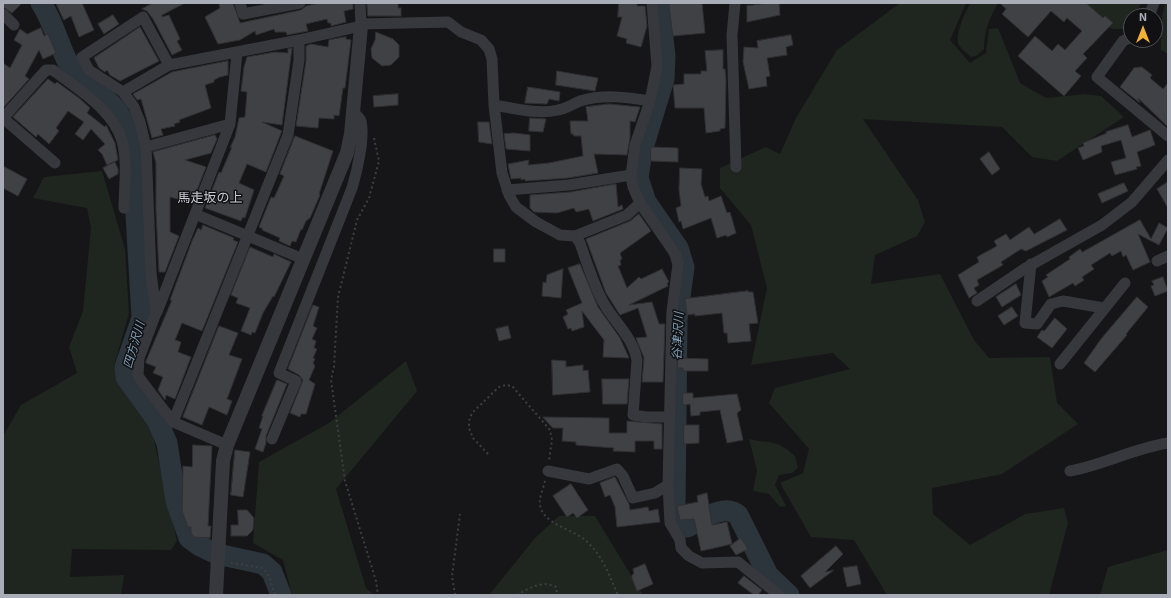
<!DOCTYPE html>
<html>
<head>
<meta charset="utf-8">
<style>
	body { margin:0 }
	#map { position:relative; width:1171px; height:598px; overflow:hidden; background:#161618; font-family:"Exo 2",sans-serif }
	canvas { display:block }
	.frame { position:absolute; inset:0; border:4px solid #a8adb8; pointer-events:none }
	.north { position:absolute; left:1123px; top:8px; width:40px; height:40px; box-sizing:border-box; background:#111113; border:1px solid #4d4f55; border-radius:50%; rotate:0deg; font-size:11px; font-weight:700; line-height:16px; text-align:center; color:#a8adb8 }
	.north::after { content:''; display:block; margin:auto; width:14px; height:18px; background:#f2b134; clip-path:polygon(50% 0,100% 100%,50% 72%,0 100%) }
</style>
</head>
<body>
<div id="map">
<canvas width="1171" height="598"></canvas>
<div class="frame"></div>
<div class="north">N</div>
</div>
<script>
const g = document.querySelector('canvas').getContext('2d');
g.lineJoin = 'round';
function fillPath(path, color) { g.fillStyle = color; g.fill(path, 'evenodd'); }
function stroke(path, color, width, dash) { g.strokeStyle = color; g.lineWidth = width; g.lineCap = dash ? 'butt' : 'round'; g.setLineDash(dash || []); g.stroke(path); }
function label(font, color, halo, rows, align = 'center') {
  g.font = font + ' "Exo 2","Noto Sans JP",sans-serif'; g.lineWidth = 3; g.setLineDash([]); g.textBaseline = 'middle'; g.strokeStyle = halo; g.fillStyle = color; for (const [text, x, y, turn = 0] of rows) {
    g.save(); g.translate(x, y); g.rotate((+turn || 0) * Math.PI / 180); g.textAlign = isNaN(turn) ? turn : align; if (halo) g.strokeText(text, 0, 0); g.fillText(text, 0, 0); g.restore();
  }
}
fillPath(new Path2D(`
	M900,3H966L950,40L970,63L986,53L989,29L998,28L1020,83L1046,98L1085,94L1101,96L1124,117L1057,161L1032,157L1002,127L863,119L918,200L925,222L917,236L875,255L871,284L940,274L974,340L989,358L1050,357L1057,403L1078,424L1002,474L932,488L933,514L970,545L1025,514L1064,508L1068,523L1049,595H887L854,540L811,537L780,483L803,473L809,449L769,403L775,388L850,369L833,353L751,365L767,288L751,225L720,188V168L766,147L780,154L796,118L837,50Z
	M971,3H995L997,5C989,19 984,32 984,49L976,56L971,57C967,53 962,50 959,45C954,38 965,10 971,3Z
	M1079,3H1141L1135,16H1131V24L1128,29H1112Z
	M1165,3H1168V54L1161,50V22Z
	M102,171L125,249L129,313L114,366L152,431L177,541L171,550L72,549L70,577L124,575L121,595H3V436L21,405L77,373L69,347L83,311L91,228L87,208L33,198L44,177Z
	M406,361L417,391L336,489L366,588L374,595H292L283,560L253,543L259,462L329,423Z
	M749,439C772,444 776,439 795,456L798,468L792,473L779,475L775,485L786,506L780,507L769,494L753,491L757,470Z
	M559,516H595L643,595H489L535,538Z
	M1168,550V595H1100L1108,567Z`), '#1e261f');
stroke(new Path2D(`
	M41,3C55,24 59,49 72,70C82,87 102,93 114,107C123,117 128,133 132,146L142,318L125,367L126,377L157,420L167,443L176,501L189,538L200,546L217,554L263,564L272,572L281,595
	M659,3L665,56L664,79L642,151L638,178L646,202L678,248L684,267L677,319L675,508L677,519L681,525L687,527C701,520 724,503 738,515L768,575L789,595`), '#2c353c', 21);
const building = new Path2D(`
	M3,3H22L12,13L3,7Z
	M56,3H82L94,30L79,37L71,16L64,20Z
	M153,3H185L162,15V17L169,15L180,39L177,41L182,50L172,55L153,19L147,11L142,9Z
	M225,3H233L240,23L301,10L306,6L319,3H353V9L344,11L346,22L331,26V23H328L327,19L306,24L308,31L287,35L286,32H275L274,29L256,35L255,31L240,40L218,44L205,17L220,8L219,4Z
	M367,3H398V8H401V16H368Z
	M619,3H637V6H645L647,26L641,47L626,43L627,39L617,36L622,17H618Z
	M669,3H702L705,33L673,36Z
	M768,3H779L780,15L747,22V6Z
	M1000,3H1086L1103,18L1105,16L1113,23L1083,54L1087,58L1075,71L1081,76L1064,96L1018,56L1035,36L1052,51L1058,44L1065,50L1082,31L1067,18L1064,22L1051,11L1028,37L1002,14L1006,9Z
	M113,15L119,24L104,34L98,24Z
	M140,27L159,61L120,81L110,75L107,70L105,72L99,68L94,58Z
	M41,28L44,36L48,34L56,53L43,59L39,50L25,76L29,79L3,108V63L10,68L22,45L14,40L20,29L27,34Z
	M376,32L393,39L399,45V57L391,65L382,66L372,58L371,49L375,40Z
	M791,35L793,45L786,47L787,55L767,58L770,76L766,77L767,86L749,89L743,62L744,47L758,48L757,41Z
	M346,37V39L351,40L345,88H343L339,116L334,115V119L319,118L318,128L296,126L306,61V46L311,44L328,47L329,40Z
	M292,48L282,125L262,122L282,131L281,133L266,172L247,164L239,183L254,190L245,218L243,217L241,221L205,208L219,172L221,173L232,147L230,148L235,137L239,118L245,117L247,92L241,91L244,67L247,57L275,52L288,53V49Z
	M723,50V69H725L726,80L725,128L720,129V131L706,133L704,108H675L673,85L684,84V74H701V71H707L705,51Z
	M228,61V75L220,77L214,80V82L205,85L211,108L179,120L180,122L174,124L175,126L161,129L163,135L152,138L141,99L137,100L133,94L172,72Z
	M1142,67L1152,75L1150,78L1163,89L1168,83V127L1138,98L1140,103L1120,87L1134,68Z
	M557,71L598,78L595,91L556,85Z
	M48,79L55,84L57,82L79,98L90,108L87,113L105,127L106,125L115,143L118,160L107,165L102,154L98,150L105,144L91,129L83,140L75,134L84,122L68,111L56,128L59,131L49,144L38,134L36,137L13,117Z
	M528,87L560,92L559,101L549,99L547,104L525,103Z
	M398,94V105L374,107L373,96Z
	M609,104L640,107L635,122L630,121V138L627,155L594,154L598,173L568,178L525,181V179L521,180V178L511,179L508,164L529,160L528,165L549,163L583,156L581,136H574L573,134H571L570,121H588L586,107Z
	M530,118L546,119L543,132L529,131Z
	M478,122H489L492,144L479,142Z
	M1128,125L1132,137L1150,130L1155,145L1137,152L1141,166L1136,167L1137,169L1115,175L1111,162L1126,158L1121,140L1101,146L1102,152L1083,160L1078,148L1084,146L1083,143L1107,133L1106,132Z
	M514,133L530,135V151L506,149L504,134Z
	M215,135L217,139L211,153L185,160L206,167L192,203L170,197V232L179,236L165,272H159L156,211V163L153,152Z
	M295,136L333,151L319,194L320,195L310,218L306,221L302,230L301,229L296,242L292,241L290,246L279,241L280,238L262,230L263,229L259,227L271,197L274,198L284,176L280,174Z
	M651,147L678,148V162L651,161Z
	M989,152L1000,169L992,175L980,159Z
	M115,162L118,169V174L109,179L103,168Z
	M3,166L27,179L18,196L3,188Z
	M680,168L702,169L701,184L705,197L708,196L709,201L721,196L727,213L730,212L736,233L727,237L726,235L717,238L711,218L683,229L681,221L679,222L676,208L681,206L679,190Z
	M1168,182V208L1157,189Z
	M1124,183L1128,191L1102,203L1098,194Z
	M616,184L618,207L622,205L623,209L593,221L589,209L576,212L574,208L557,213L534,212L530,208V195L570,192Z
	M639,214L651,231L620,253L622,259L620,260L621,265L618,266L627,288L639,277L641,279L662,269L669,282L667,283L668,286L629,305L652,302L659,324H665L663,382H642L644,358L636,338L647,337L638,308L620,315L606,293L586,239L630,221Z
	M1060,219L1067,230L1026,251L1021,249L1001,262L1003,265L977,280L979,285L974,288L977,293L969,298L958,275L979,262L977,257L997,246L994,241L1006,234L1010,240L1029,227L1034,234Z
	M1140,220L1151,239L1159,223L1168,228L1159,245L1138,234L1150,262L1133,270L1126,255L1123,257L1121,251L1112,256L1110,253L1091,265L1094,269L1082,277L1084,280L1075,286L1073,283L1049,297L1042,281L1048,277L1046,275L1070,259L1069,257L1080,249L1082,252Z
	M203,225L234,238L233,240L238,242L202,331L182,323L175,340L181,342L178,352L191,357L175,399L166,395L165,400L158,390L163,377L153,373L156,367L146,363V361L172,300H170L192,241L198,228L201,230Z
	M250,247L273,257L274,254L291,262L274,297L273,296L263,313L255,333L252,332L251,335L241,331L250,308L236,303L238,298L231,295Z
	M494,249H505V262H494Z
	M580,264L598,307L620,338L629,358L603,357L604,340L582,311L584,327L572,331L571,328L568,329L563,317L568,314L566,310L582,303L568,268Z
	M563,269L561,298L542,296L543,282L546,283L547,275Z
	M1163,277L1168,291L1155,296L1151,286L1154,285L1152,281Z
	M1016,284L1021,295L1002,307L996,297Z
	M748,291V292H753L758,323L749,324L751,341L728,343L727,333H724L722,313L695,316V314L687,315L685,299Z
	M1137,297L1148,307L1126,334L1127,335L1095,372L1084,363L1101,339Z
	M313,305L319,307L313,326L317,328L312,339L316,341L314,348L317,349L313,358L315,359L313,363L315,366L309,380L315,384L306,414H301L300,417L290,413L303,380L299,375L288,369Z
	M1012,307L1018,316L1004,325L998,316Z
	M1055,318L1067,329L1052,348L1037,337L1042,330L1044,331Z
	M219,326L238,333L229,355L242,359L227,399L232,401L227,415L209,407L202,425L183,417Z
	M508,326L511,338L499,341L496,329Z
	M678,358L708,359V371H683V368H678Z
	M552,360L566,361V367L583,365V371L588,370L590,392L553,395Z
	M602,379H629L627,404H603Z
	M277,380L287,384L266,436V443L263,452L255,449L262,429L259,428L263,416H262Z
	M683,393H693V398L737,394L741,410L737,413L743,440L727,443L720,410L700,412V415L691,416L690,404L683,405Z
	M543,417L609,418V433H627V421L662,424V449H654V441H635V452L613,451L614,448L576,445V442L562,441L563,428H553Z
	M684,425H699V443L684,444Z
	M193,445L212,446L208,526H211L210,538L194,537L191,533V527H188L182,511L183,466L192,467Z
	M235,450L250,452L243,497L231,495Z
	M615,477L629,504L630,510L648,507L649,511L658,509L660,522L617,527L615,507L610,495L605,497L600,483Z
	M571,484L588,510L577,518L573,513L567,517L553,496Z
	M707,493L712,525L727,522L732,544L701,551L694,519L680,520L677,506L698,502L697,496Z
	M238,510H247L254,518L253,530L247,536H231V525H238Z
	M741,538L748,549L736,555L730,546Z
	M836,546L843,554L825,572L834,570L810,588L801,576Z
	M645,564L653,584L637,591L632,578V575L634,574L633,569Z
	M857,566L861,584L847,587L843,568Z
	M744,576L762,590L758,595H754L738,583Z`);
fillPath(building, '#404145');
stroke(building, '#303034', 1);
stroke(new Path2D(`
	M374,138L379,161L369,198L357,220L338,297L334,367L331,380L345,481L376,581L378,595
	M488,454L473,438L469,428V421L472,413L499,387L506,385L512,386L550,430L552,440L549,461
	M545,481C544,486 541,493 540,499C537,523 571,528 585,540C602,554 609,575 618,595
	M231,563L263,568L269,576L275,595
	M455,595L452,576L460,514
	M517,595C529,588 542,580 556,587L557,595`), '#3d3f44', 2, [2, 3]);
stroke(new Path2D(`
	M240,3L243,14L300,3
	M652,3L657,66L650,101L635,145L631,175L633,187L640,203L676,255L678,264L672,311L668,485L670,523L680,540L681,548L689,556L702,563L738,562L779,595
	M735,3L732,35L736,167
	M3,14L14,25
	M1149,16L1154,3
	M361,24L448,22L461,32L481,40L489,49L492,59L494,105
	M1131,37L1123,41L1097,77L1168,136
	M123,92L89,70L82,57L143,17L169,65
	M3,118L46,70H53C77,89 113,109 122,141C128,162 124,186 124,208
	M3,118L55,163
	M146,147L230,124
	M507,190L569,185L631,175
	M640,203L627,215L575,236L560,235L536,222L516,207L509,195L502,173L494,105C514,108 537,115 558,110C565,109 573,104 580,101C603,94 627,97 650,101
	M195,214L303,259
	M575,236L580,243C586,261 592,279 600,296C610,319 632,334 637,360L633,415L646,417H670
	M1157,261L1168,256
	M1031,264L1025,323L1037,324L1051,304L1063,301L1104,308
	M977,301L1024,269L1102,225L1132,202L1168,160
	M157,312L230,124L237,53
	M1060,364L1125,283
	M173,422L288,135L299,60V40
	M272,439L296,381L279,373L352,188C357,172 365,137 361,121C360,118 355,114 353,111
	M227,445L173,422L138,376L139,358L156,313L151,273L146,147L140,122L134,107L123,92L169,65L299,40L361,26L360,3
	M548,471L589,479L617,469L623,476L633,498L655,493L668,485
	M1070,471C1104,465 1134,448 1168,443`), '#37383d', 11);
stroke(new Path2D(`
	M216,595L223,461L227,445L347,153L351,134L361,26`), '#37383d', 14);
label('italic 12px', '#7f9bb3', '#111113', [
	["谷津沢川",678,336,-87],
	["四方沢川",134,345,-74]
]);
label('13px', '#c9ccd4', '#111113', [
	["馬走坂の上",210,198]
]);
</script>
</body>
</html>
